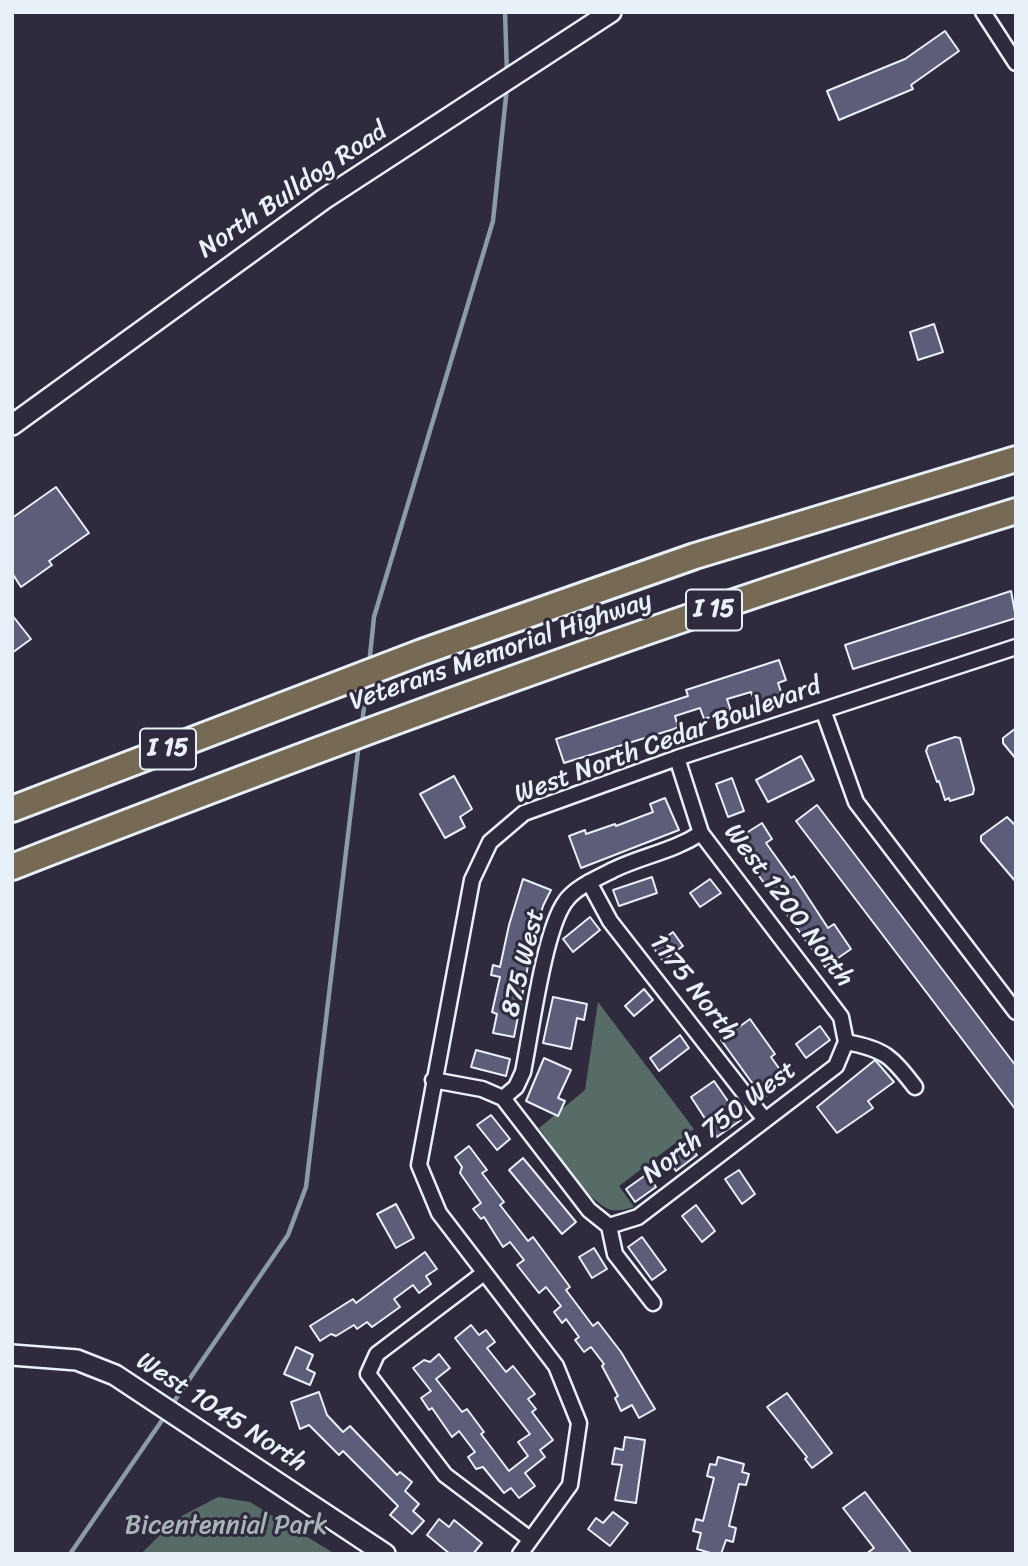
<!DOCTYPE html>
<html>
<head>
<meta charset="utf-8">
<style>
	body { margin:0 }
	#map { position:relative; width:1028px; height:1566px; overflow:hidden; background:#2f2a3d; font-family:Sriracha,sans-serif }
	canvas { display:block }
	.frame { position:absolute; inset:0; border:14px solid #e8f1f8; pointer-events:none }
</style>
</head>
<body>
<div id="map">
<canvas width="1028" height="1566"></canvas>
<div class="frame"></div>
</div>
<script>
const g = document.querySelector('canvas').getContext('2d');
g.lineJoin = 'round';
function fillPath(path, color) { g.fillStyle = color; g.fill(path, 'evenodd'); }
function stroke(path, color, width, dash) { g.strokeStyle = color; g.lineWidth = width; g.lineCap = dash ? 'butt' : 'round'; g.setLineDash(dash || []); g.stroke(path); }
function label(font, color, halo, rows, align = 'center') {
  g.font = font + ' Sriracha,sans-serif'; g.lineWidth = 6; g.setLineDash([]); g.textBaseline = 'middle'; g.strokeStyle = halo; g.fillStyle = color; for (const [text, x, y, turn = 0] of rows) {
    g.save(); g.translate(x, y); g.rotate((+turn || 0) * Math.PI / 180); g.textAlign = isNaN(turn) ? turn : align; if (halo) g.strokeText(text, 0, 0); g.fillText(text, 0, 0); g.restore();
  }
}
fillPath(new Path2D(`
	M598,1002L694,1129L619,1186L634,1207C628,1209 618,1211 612,1210C589,1205 554,1148 539,1128L585,1090Z
	M218,1497L250,1502L335,1554H141L176,1519Z`), '#576c67');
stroke(new Path2D(`
	M505,12L507,75
	M369,665L374,617L493,221L507,87
	M362,724L367,681
	M171,1406L288,1235L306,1187L359,743
	M70,1554L165,1416`), '#8a9ba9', 4.5);
const building = new Path2D(`
	M945,31L959,51L911,85L913,89L839,120L827,91L905,59Z
	M934,324L943,352L918,360L910,332Z
	M56,487L89,533L49,561L52,565L21,587L12,573V518Z
	M1011,591L1016,618L853,669L845,645Z
	M12,615L31,639L12,653Z
	M779,660L786,680L778,683L782,695L755,703L751,692L727,699L731,711L704,719L700,708L675,716L678,727L674,729L564,763L556,739L688,696L686,690Z
	M1016,728V759L1003,743V738Z
	M955,737L960,738L974,789L973,794L950,801L949,798L945,800L939,781L937,782L926,751L928,746Z
	M801,756L814,780L768,802L756,780Z
	M454,776L472,809L460,817L465,827L445,838L420,794Z
	M732,778L744,811L728,817L716,784Z
	M665,798L679,830L581,868L569,836L585,830L586,834L615,824L616,826L653,812L650,804Z
	M817,805L1016,1066V1110L796,821Z
	M1007,817L1016,826V882L981,841V836Z
	M762,823L772,839L766,843L791,878L794,876L828,928L834,924L851,949L825,967L751,865L755,862L740,837Z
	M652,877L657,893L619,906L613,890Z
	M523,879L551,890L543,906L532,945L514,1037L493,1033L497,1014L492,1012L500,977L491,975L493,965L500,967L509,925Z
	M710,879L721,893L700,907L690,893Z
	M590,917L600,930L573,952L563,939Z
	M673,932L683,946L663,961L653,947Z
	M644,989L653,1000L634,1016L625,1006Z
	M553,997L587,1004L584,1020L577,1018L571,1049L543,1043Z
	M750,1019L775,1054L771,1057L788,1081L763,1098L721,1040Z
	M820,1026L830,1040L806,1058L796,1044Z
	M680,1035L689,1048L659,1071L650,1058Z
	M476,1050L510,1059L506,1076L471,1067Z
	M544,1058L571,1070L558,1098L565,1101L558,1116L526,1101Z
	M875,1060L894,1082L868,1101L873,1108L837,1133L817,1107Z
	M714,1081L741,1120L717,1137L691,1097Z
	M491,1115L510,1139L497,1150L477,1125Z
	M687,1142L697,1155L676,1171L666,1158Z
	M469,1146L487,1170L482,1173L504,1202L500,1205L528,1241L533,1237L570,1287L566,1290L593,1326L598,1322L621,1352L655,1409L639,1418L632,1405L621,1411L615,1398L618,1396L602,1366L604,1364L591,1347L584,1352L575,1340L579,1337L566,1319L562,1323L554,1312L561,1306L546,1287L539,1293L517,1265L524,1260L510,1242L503,1247L484,1217L481,1219L473,1209L481,1203L460,1173L462,1167L455,1157Z
	M523,1158L576,1222L562,1234L509,1170Z
	M739,1170L755,1194L742,1204L725,1179Z
	M647,1174L656,1187L635,1202L626,1189Z
	M396,1204L414,1238L396,1248L377,1214Z
	M696,1205L715,1231L702,1242L682,1216Z
	M642,1237L666,1270L652,1280L628,1247Z
	M594,1248L607,1269L592,1278L579,1257Z
	M425,1252L437,1269L426,1276L431,1284L419,1293L413,1285L394,1299L400,1307L372,1327L367,1322L357,1329L354,1325L336,1336L331,1334L320,1341L310,1326L353,1299L356,1303Z
	M471,1325L479,1335L486,1330L495,1342L487,1348L506,1372L513,1366L535,1394L528,1399L536,1409L532,1412L553,1440L540,1450L545,1457L525,1473L535,1486L519,1498L511,1488L504,1493L483,1467L476,1469L468,1457L475,1452L459,1431L452,1437L432,1408L429,1410L421,1398L431,1391L413,1368L424,1360L430,1362L439,1354L450,1368L436,1379L462,1412L467,1409L484,1432L481,1434L509,1471L528,1456L518,1442L530,1434L455,1338Z
	M296,1347L313,1355L307,1369L315,1373L310,1385L284,1374Z
	M319,1392L327,1415L343,1432L350,1426L397,1475L400,1472L412,1482L405,1491L419,1504L413,1511L424,1521L412,1534L390,1515L398,1506L343,1451L339,1455L309,1425L300,1429L291,1402Z
	M787,1393L832,1453L812,1468L805,1459L807,1457L767,1407Z
	M625,1437L645,1440L636,1503L615,1500L622,1465L612,1464L615,1448L623,1450Z
	M718,1457L744,1464L742,1472L749,1474L746,1485L739,1484L729,1526L736,1528L733,1542L726,1540L721,1554H714L697,1549L701,1533L693,1531L696,1519L703,1521L714,1478L707,1476L710,1464L716,1465Z
	M865,1492L912,1554H866L874,1548L843,1508Z
	M613,1512L628,1523L610,1546L588,1529L596,1518L603,1523Z
	M439,1519L449,1527L454,1520L482,1543L473,1554H450L427,1535Z`);
fillPath(building, '#5d5c79');
stroke(building, '#e8f1f8', 2);
const street = new Path2D(`
	M983,12L1016,63
	M823,710L856,802L1016,1012
	M677,758L701,833L841,1017L846,1042
	M589,882L610,921L765,1120
	M846,1042C885,1049 892,1057 915,1087
	M433,1080L482,1089L503,1098L589,1210L609,1226L615,1254L653,1303
	M503,1098L516,1087L523,1072C531,1033 544,931 565,902C575,887 598,878 613,870C644,855 672,852 701,833
	M609,1226L638,1217L836,1066L846,1042
	M484,1273L377,1354L368,1374L445,1475L530,1539
	M520,1554L570,1485L579,1423L556,1366L439,1213L419,1165L472,880L490,842L524,813L677,758L1016,647`);
const secondary = new Path2D(`
	M12,425L324,199L611,12
	M12,1355L77,1360L115,1375L385,1554`);
const highway = new Path2D(`
	M12,809L422,652L695,556L1016,459
	M12,867C343,738 676,615 1016,511`);
stroke(street, '#e8f1f8', 19);
stroke(secondary, '#e8f1f8', 24);
stroke(highway, '#e8f1f8', 30);
stroke(street, '#2f2a3d', 14);
stroke(secondary, '#2f2a3d', 19);
stroke(highway, '#766a54', 24);
for (const [x, y, w] of [
	[714,610,56],
	[168,749,56]
]) { const box = new Path2D(); box.roundRect(x - w / 2, y - 20.5, w, 41, 5); g.fillStyle = '#2f2a3d'; g.fill(box); stroke(box, '#e8f1f8', 2); }
label('bold 24px', '#e8f1f8', null, [
	["I 15",714,610],
	["I 15",168,749]
]);
label('26px', '#e8f1f8', '#2f2a3d', [
	["North Bulldog Road",293,191,-34],
	["Veterans Memorial Highway",501,652,-19],
	["West North Cedar Boulevard",668,741,-20],
	["West 1200 North",788,906,53],
	["875 West",524,963,-76],
	["1175 North",693,988,52],
	["North 750 West",720,1123,-37],
	["West 1045 North",221,1413,33]
]);
label('26px', '#a7b5b7', '#2f2a3d', [
	["Bicentennial Park",226,1526]
]);
</script>
</body>
</html>
